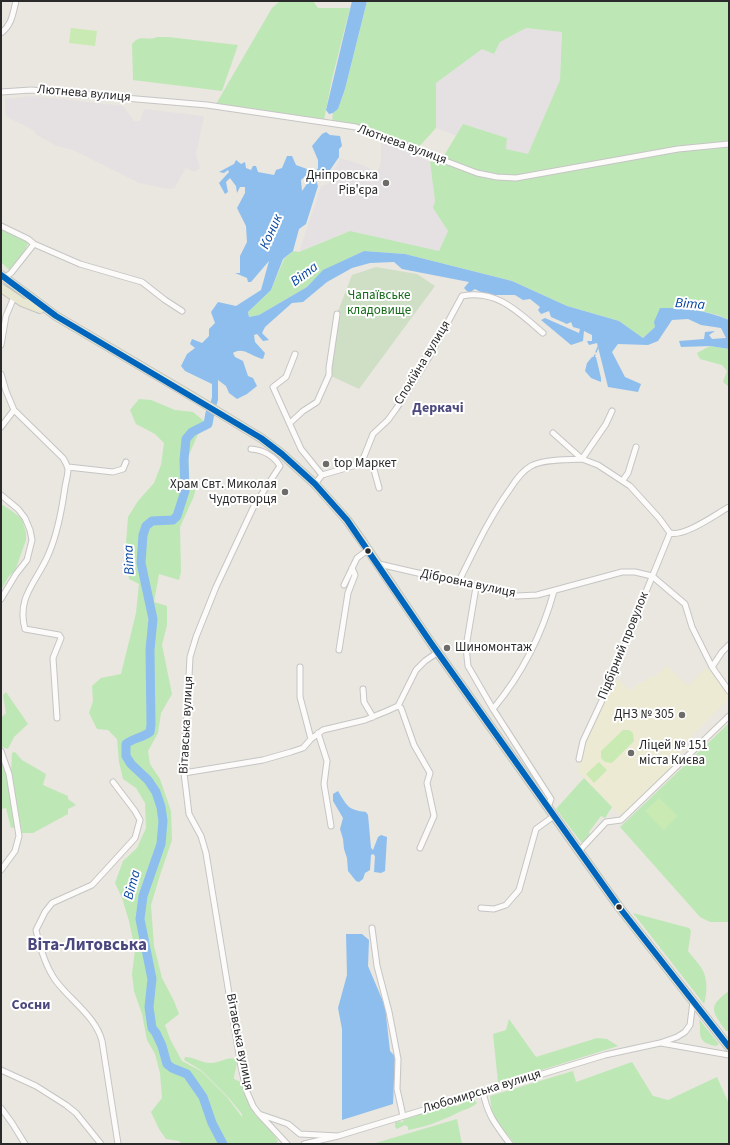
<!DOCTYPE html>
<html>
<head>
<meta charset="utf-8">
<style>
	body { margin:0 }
	#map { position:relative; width:730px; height:1145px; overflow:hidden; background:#e9e7df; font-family:"Source Sans 3",sans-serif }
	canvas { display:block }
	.frame { position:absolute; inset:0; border:2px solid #2a2a2a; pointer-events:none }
</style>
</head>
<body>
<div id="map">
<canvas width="730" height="1145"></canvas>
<div class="frame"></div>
</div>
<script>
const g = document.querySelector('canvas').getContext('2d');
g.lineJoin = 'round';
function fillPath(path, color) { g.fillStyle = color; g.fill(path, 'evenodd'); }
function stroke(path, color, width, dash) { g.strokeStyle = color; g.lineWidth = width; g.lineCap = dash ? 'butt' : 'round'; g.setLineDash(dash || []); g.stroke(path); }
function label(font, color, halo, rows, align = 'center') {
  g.font = font + ' "Source Sans 3",sans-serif'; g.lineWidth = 4; g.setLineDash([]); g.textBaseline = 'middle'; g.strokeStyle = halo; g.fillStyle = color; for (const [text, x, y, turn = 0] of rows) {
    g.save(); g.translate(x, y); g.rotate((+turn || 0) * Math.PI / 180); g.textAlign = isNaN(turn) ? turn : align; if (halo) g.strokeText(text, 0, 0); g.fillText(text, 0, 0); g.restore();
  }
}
fillPath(new Path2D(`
	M526,28L562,32L560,80L528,155L506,149L507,138L463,124L457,136L436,128V83L482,48L494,54L499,42Z
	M33,96L123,106L134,121H140L144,109L204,116L196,154L200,168L195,172L186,168L174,188L169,189L139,183L73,150L57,146L35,134V131L7,117L5,114V99Z
	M381,141L430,162L435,201L433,208L448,231L439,252L350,231L299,252L321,186L328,184L340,158L365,166L377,173L381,163Z`), '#e5e1e2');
fillPath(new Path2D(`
	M667,666L688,686L707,667L720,685L729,694V698L682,746L679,760L624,814H619L578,771L586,741L609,692L617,679L631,691L640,682L643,684L649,677L656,676Z`), '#edead3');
fillPath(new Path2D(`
	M280,1H313L318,8H350L332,79L324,120L216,104L272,8Z
	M367,1H729V320L718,315L688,308L655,327L643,338L619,321L567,306L512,281L405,254L364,251L324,270L307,287L259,315L249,317L248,312L271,290L284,259L293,251L299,252L350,231L439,251L448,231L433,208L435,201L430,162L442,159L463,124L507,138L506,149L528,154L560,80L562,32L526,28L500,42L494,54L482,49L436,83V128L416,150L356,127L332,123L333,113L338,109L345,89Z
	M157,37H168L238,45L222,91L133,80L132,44C141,33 147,42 157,37Z
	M1,226L22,235L28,243L25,251L9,270L1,262Z
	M710,346L729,349V387L723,382L727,371L722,365L700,359L697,353Z
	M139,399L151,400L175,410L193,412L210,426L198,434L188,457L189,470L188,481L197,483L194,496L180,527L181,572L179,580L159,574L154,602L167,606V625L162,645L172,694L161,713L158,733L148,751L150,764L160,779L171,811L172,840L160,875L151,905L154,946L162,978L174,1001L179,1014L165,1025L170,1039L182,1061L201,1071L227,1097L242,1117V1114L228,1097L201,1070L184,1060L185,1057C195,1057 200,1063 211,1063C220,1063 228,1056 236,1059C238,1067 234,1071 234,1079L241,1082L251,1108L256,1116L272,1132L278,1141L276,1144H182L179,1141L166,1139L159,1129L151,1112L162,1098L160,1073L155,1054L147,1040L142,1014L134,991L132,974L135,950L129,921L122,898L115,883L123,861L137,848L146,828L145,803L136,788L123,779L119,762L117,739L108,730L97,729L89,713L93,701L92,686L101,678L121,674L136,613L139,584L129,579L125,556L128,517L138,501L154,483L161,465L164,443L155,434L136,424L130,410Z
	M1,504L12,511L22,519L26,533V540L15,571L9,576L1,590Z
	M6,692L28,724L14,737L8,749L2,747L1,743V716L2,717L6,713L3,695Z
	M729,723V922H710L700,917L620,827Z
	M15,752L22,760L46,774L43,785L68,796V799L76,805L68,809V814L33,833H22L11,772L12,753Z
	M1,757L7,774L16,827L11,828L6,808L1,809Z
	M584,778L612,807L605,818L601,816L589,832L590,836L584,842H581L556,809Z
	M633,913L689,928L691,931L688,951C692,957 698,962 702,969C708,979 707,994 704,1004Z
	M729,991V1031H726C712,1011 707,1007 729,991Z
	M509,1019L536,1057L597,1038L607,1039L618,1046L500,1083L498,1082L493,1034L506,1030Z
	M699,1019L719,1044L716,1046C695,1042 702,1034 699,1019Z
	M632,1062L653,1096L668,1100L717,1077L729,1104V1144H515L492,1116L490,1096L573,1071L576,1082Z
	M471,1097H476L473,1099L477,1103C470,1109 465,1109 457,1113C442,1121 425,1127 408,1130V1127L405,1125L397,1129L395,1127V1122L400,1121L402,1123L404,1119L416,1116L418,1113L425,1112H431L433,1108L445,1105L458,1106L464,1102L463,1099Z
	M457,1119L462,1144H372Z`), '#bee7b6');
fillPath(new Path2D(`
	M376,267L417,274L435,286L359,389L329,375L337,314L352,275Z`), '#cfdfc6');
fillPath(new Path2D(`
	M71,28L97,31L95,46L69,43Z
	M623,730H629L633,733L634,741L612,763L605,762L601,758V751Z
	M599,762L607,770L594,783L586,774Z
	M659,798L677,816L664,830L645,811Z`), '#c9ebb3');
fillPath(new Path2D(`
	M352,1H367L345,89L338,109L333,113L329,114L326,110Z
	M326,132L330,135L340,136L342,146L339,149V157L326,176L316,181L318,186L306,224L299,229L293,251L283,259L271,290L248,312L249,317L259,315L307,287L323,270L364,251L405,254L512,281L567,306L619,321L643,338L655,327L654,322L660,308C686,308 705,310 729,320V349L710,346L681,347L679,341L704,339L705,332L715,331L709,335L712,339L726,338L721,328L701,325L688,319L672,320L658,341L648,345L618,344L612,352L625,377L641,384L638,392L608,387L597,343L589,345L587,341H592V335L584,331L583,341L571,345L541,320L545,318L579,333L580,329L573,327L571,322L567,324L551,317L549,311L541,314L538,310L540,307L530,299L523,300L515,295H486L475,289L469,293L464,288L469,282L402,269L394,262L370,263L352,268L327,282L303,302L292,303L265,327L262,333L269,340L263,341L257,334L254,335L255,342L265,353L263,359C252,357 243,346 233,353L235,357L243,361L248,376L253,378L257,386L247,394L237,399L229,393L226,386L218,380V400L210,426L206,422L212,397V384L185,371L181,366L187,354L195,348L190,344L192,339L202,343L209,336V329L215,323L211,312L218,302L236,306L261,290L269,261L251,282H248L247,278L235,273H240V256L247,242L246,226L237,208L245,193V187H240L237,193L236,186L230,178L226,182L228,192L225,194L219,183L229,172L228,170L224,173L219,172L234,164L236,160L241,164L245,162L246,168L251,170L253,166H256L258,172L274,175L276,170L282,168L287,156H292L296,165L307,169L308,174L301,180L302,191L318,168V160L312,146L322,134Z
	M592,357H596L601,378V382L591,378L585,371L587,363Z
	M338,791C347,806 348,810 366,812L368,815L371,848L373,850L378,837L381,835L387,837L385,871L381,873L374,872L375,856L373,854L371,855L370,870L365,873L363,879L359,882L356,881L348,871L347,858L344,849L343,839L340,829L343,818L333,801V794Z
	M346,934H362L369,940L368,966L385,1006L390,1051L395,1056L393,1104L342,1120V1029L338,1008L347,975Z`), '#8ebeee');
stroke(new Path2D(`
	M596,352L599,345
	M594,357L595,355`), '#8ebeee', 1.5);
stroke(new Path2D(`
	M210,413L208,424L192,432L186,439L184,460L185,491L177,516L173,520L152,521L146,526L143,535L141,563L153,619L150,650L151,725L150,732C142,738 133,738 126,744V756L131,764L148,780L156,792L161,807L163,821L161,844L143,896L140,919L152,979L149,1007L152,1028L156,1033L162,1046L167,1064L172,1068L187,1074L203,1097L212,1123L223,1144`), '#8ebeee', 9);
const street = new Path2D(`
	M1,33C12,25 13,13 16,1
	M1,92L31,90L207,105L356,127L477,173L497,177L516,178L678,149L729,144
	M1,226L28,239L34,244L80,264L142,282L165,300L182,311
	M4,278L11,273L34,244
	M1,345L6,316L14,297
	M295,354L286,377L273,387L301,449L322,475
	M1,374L6,391L14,410L63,458C65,461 67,465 68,469C68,475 66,481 65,487C62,509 58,532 49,553C38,581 16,596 25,629L59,635L61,638L53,658L57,718
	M290,423L303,411L317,402L329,375V368L337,314
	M1,427L14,410
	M553,433L582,459L598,465L630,486L659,518L670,533C685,537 716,514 729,507
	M251,449C263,450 274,456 280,466L254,506L246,523L216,587L196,637L190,657L184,773L189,814L201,836L206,853L241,1067L247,1092L253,1106L259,1114L288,1124L300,1134L338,1136
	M363,459L373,466L379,488
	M582,459L606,424L612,411
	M68,467L113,472L123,469L126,462
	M623,480L628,473L636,447
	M315,484L322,475L353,466L363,459L373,434L388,420L396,409L429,357L462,296C497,289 518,312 543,333
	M1,495L18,509L25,518L30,530L32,540L27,560L16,574L1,599
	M379,564L517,596L537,595L622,572H635L652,576L685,604L692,627L712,667L729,691
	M458,583C474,551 489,518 510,489C515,481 522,471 531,466C543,459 568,460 582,459
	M344,585L357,558L369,549
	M476,587L466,647L468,666L493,709L551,799L548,807
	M339,650L348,593L355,575L352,568
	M300,667V697L311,739
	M712,667L722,652L729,645
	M363,689L364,702L373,717
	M398,706L401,708L414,745L430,773L427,783L434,816L420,848
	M493,709C522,674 542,635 554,591
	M318,733L327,761L324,784L331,826
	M1,751L9,774L19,836L15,851L1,870
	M579,759L583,741L613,677L634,621L670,533
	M184,773L263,760L291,752L303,748L311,739L323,730L365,720L387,711L398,706L416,670L425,661L438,652
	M113,782L135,811L140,820L135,838L104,872L92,885L52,903L45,912L36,930C40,948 45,966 56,981C71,1001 96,1017 102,1041L118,1144
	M579,851L606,822L621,820L729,716
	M481,908L494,909L506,905L519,890L536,829L554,816
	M372,928L377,966L389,1012L398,1059L397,1089L403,1116
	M661,1043L729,1055
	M1,1070L36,1086L66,1105L76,1113L101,1144
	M483,1091C487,1115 496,1125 510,1144
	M1,1108L12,1123L25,1144
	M260,1115L287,1144
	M304,1144L338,1136L605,1055L660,1043L677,1037L685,1032L690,1025L693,1002`);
const primary = new Path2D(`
	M1,275L56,316L195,398L261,438L282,454L315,484L347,520L362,541L431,643L579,851L619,907L729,1047
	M1,288L22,302L40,309`);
stroke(street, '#c6c5c5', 7);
stroke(primary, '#c4c4c1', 10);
stroke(street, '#fcfbfa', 5);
stroke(primary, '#e7e7d2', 8);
stroke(new Path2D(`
	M1,275L56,316L261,438L282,454L315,484L347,520L431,643L619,907L729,1047`), '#0065bd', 6);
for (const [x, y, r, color] of [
	[386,183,4,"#6d6c69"],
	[326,464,4,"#6d6c69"],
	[285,492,4,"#6d6c69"],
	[368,551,3.5,"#2a2a2a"],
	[447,648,4,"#6d6c69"],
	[682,715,4,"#6d6c69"],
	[631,753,4,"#6d6c69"],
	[619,907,3.5,"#2a2a2a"]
]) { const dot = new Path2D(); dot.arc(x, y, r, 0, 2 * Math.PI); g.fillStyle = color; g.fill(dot); stroke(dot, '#fff', 1.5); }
label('13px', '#2a2a2a', '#fff', [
	["Лютнева вулиця",84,94,5],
	["Лютнева вулиця",402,145,20],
	["Спокійна вулиця",423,363,-59],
	["Дібровна вулиця",468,584,12],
	["Підбірний провулок",624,646,-68],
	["Вітавська вулиця",187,725,-87],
	["Вітавська вулиця",239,1042,79],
	["Любомирська вулиця",482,1092,-17]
]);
label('13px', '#2a2a2a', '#fff', [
	["Дніпровська",378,176],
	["Рів'єра",378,191],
	["top Маркет",334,464,"left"],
	["Храм Свт. Миколая",277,485],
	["Чудотворця",277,500],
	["Шиномонтаж",455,648,"left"],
	["ДНЗ № 305",674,715],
	["Ліцей № 151",639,746,"left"],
	["міста Києва",639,761,"left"]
], 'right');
label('13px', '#166b19', '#fff', [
	["Чапаївське",379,296],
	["кладовище",379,311]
]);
label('italic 14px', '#0645a2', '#fff', [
	["Коник",272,232,-66],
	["Віта",305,275,-37],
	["Віта",690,305,4],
	["Віта",130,560,-93],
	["Віта",133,885,-75]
]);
label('bold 14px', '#4b487d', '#fff', [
	["Деркачі",438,409],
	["Сосни",31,1006]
]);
label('bold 17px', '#4b487d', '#fff', [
	["Віта-Литовська",87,946]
]);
</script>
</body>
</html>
